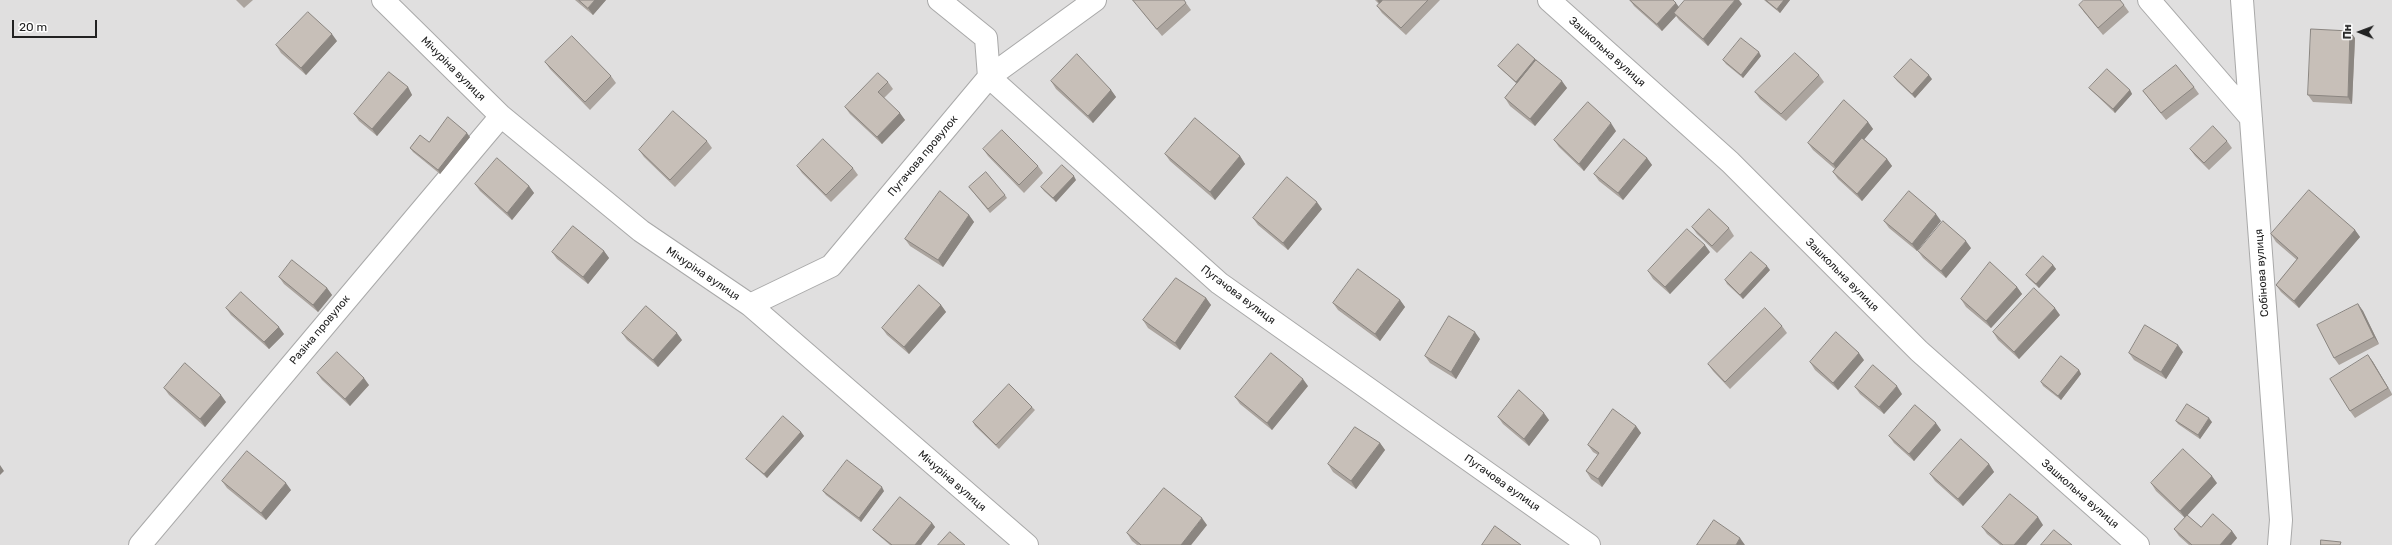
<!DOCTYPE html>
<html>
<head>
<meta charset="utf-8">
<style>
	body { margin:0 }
	#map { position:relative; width:2392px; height:545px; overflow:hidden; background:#f2efe9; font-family:Rubik,sans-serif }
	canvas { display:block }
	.north { position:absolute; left:2340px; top:12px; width:40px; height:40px; -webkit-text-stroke:3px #fff; paint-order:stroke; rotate:271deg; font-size:11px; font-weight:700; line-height:16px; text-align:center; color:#222 }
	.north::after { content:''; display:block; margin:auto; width:14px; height:18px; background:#222; clip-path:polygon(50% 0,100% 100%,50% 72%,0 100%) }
	.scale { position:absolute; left:12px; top:20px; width:85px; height:18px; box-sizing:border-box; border:2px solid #222; border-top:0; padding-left:5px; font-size:12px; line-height:14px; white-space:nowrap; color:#222; -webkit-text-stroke:3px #fff; paint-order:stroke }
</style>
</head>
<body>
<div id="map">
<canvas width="2392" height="545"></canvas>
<div class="north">Пн</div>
<div class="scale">20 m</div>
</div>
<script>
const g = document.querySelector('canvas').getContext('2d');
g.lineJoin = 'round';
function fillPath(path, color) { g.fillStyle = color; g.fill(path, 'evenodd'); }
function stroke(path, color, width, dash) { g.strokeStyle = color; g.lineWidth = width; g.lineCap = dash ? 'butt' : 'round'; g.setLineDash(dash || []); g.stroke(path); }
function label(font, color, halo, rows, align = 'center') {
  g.font = font + ' Rubik,sans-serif'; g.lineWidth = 3.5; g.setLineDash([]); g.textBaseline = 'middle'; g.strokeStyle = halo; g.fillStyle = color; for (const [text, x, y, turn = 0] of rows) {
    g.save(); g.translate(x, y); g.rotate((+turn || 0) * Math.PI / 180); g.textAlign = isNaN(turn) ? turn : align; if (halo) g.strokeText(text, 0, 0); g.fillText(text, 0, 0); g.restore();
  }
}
fillPath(new Path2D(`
	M0,0H2392V545H0Z`), '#e0dfdf');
const minor = new Path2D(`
	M383,0L501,116L641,231L750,305L1027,545
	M939,0L986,38L989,77L1219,283L1589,545
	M1549,0L1730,162L1919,351L2138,545
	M2149,0L2251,118
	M2242,0L2281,520L2279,545
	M750,305L831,266L989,77L1095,0
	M140,545L501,116`);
stroke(minor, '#a9a9a9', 24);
stroke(minor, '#fff', 22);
fillPath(new Path2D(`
	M236,0H253L244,8Z
	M575,0H606L593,15Z
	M1133,0L1186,3L1191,10L1162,36Z
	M1375,0H1440L1406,35L1382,13L1377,6L1379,4Z
	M1630,0L1679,7L1742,4L1708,46L1679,20L1676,16L1662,31L1634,6Z
	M1764,0H1790L1780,13Z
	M2079,5H2124L2129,12L2103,35L2084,12Z
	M2355,38L2352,104L2313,102L2308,95Z
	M337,41L306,75L281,53L276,45Z
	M1761,56L1743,78L1726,64L1723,60Z
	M1535,59L1567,88L1535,126L1510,106L1505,98L1517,84L1501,69L1498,66Z
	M545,62L611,76L616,83L590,110L550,69Z
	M1819,75L1824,82L1786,121L1760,99L1755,92Z
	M1894,77L1932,79L1915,98L1897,81Z
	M1051,81L1111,90L1116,97L1093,123L1056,89Z
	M888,82L893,89L884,98L905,120L882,144L850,114L845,107Z
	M408,87L412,95L377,136L359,121L354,114Z
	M2194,87L2199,94L2166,120L2143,91Z
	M2089,88L2130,90L2132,94L2115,113L2092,91Z
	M1868,122L1873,129L1864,139L1887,159L1892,166L1862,201L1838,179L1833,172L1835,169L1813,150L1808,143Z
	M1616,131L1584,171L1559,147L1554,140Z
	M470,137L440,174L413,152L410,148L429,142Z
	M707,141L712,148L675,187L644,157L639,150Z
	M2227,141L2232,148L2209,170L2195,156L2190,149Z
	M983,149L1038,166L1043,173L1024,193L988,156Z
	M1165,154L1240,156L1245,164L1215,200L1170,161Z
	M1647,158L1652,165L1623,200L1599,181L1594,174Z
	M797,166L853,168L858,175L831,202L802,173Z
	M1076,180L1056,202L1044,191L1041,187Z
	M475,184L529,186L534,193L512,220L480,191Z
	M969,187L1005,195L1007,198L990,213Z
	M1322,209L1288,250L1258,225L1253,218Z
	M969,215L974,222L943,267L910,246L905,239Z
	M1884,221H1941L1917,251L1889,228Z
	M1692,227L1729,228L1734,236L1717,253L1697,234Z
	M2355,230L2360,237L2299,308L2281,292L2276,285L2297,260L2276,242L2271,234Z
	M1971,248L1946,278L1923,258L1918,251Z
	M604,251L609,258L588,284L557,259L552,252Z
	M1710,252L1670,294L1653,279L1648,271Z
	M2053,265L2056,269L2039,288L2029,279L2026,275Z
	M1770,270L1743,299L1727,284L1725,280Z
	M279,277L327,288L332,295L318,312L284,284Z
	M2017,287L2022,294L1991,328L1966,307L1961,299Z
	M1206,298L1211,305L1180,350L1148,328L1143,320Z
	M1400,300L1405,307L1380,341L1338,310L1333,303Z
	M2358,304L2363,311L2379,344L2339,365L2334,358Z
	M941,305L946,312L909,354L887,335L882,328Z
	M226,308L284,334L269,349L231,315Z
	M2060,315L2019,359L1998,340L1993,332Z
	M1782,326L1787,333L1730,389L1713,371L1708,364Z
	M622,333L682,340L658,367L627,340Z
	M1480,339L1456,379L1430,363L1425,356Z
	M2183,352L2166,379L2134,360L2129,353Z
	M2368,355L2373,362L2392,394V395L2355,418L2350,411Z
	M1864,360L1838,390L1815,370L1810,362Z
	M2079,370L2081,374L2061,400L2043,386L2041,382Z
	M317,373L369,385L350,406L322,380Z
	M1308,386L1272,430L1240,404L1235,397Z
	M1855,387L1902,394L1884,414L1860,394Z
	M164,388L226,402L205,427L169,395Z
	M1032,407L1035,410L999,449L975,426L973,422Z
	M1498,417L1549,420L1529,446L1503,424Z
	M2176,421L2212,422L2200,439L2178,424Z
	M1636,426L1641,433L1602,487L1591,479L1586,471L1598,455L1593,452L1588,445Z
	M1941,430L1914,461L1894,443L1889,436Z
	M801,432L804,436L767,478L749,462L746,459Z
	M1380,443L1385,450L1356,489L1333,472L1328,464Z
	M1989,464L1994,472L1963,506L1935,481L1930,474Z
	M222,481L291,490L266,520L227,488Z
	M2151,483H2217L2187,515L2201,527L2232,531L2237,538L2231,545H2189L2179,536L2174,529L2185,518L2156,491Z
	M823,491H884L861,522L826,495Z
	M932,523L935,527L921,545H890L876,533L873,530Z
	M1207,525L1191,545H1137L1132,541L1127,533Z
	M2043,525L2026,545H2000L1987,534L1982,527Z`), '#aba49e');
fillPath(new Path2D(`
	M595,0H606L593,15L588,8Z
	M1377,0H1384L1380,4Z
	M1735,0H1739L1742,4L1708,46L1703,39Z
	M1784,0H1790L1780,13L1777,9Z
	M1676,3L1681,10L1674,13L1676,16L1662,31L1657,24Z
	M2350,31L2355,38L2352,104L2348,97Z
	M332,34L337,41L306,75L301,68Z
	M1759,52L1761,56L1743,78L1741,75Z
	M1535,59L1538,63L1518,85L1516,82Z
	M1929,75L1932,79L1915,98L1912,94Z
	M1562,81L1567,88L1535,126L1530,119Z
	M408,87L412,95L377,136L372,129Z
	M1111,90L1116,97L1093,123L1088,116Z
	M2130,90L2132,94L2115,113L2113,109Z
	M900,113L905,120L882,144L877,137Z
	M1868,122L1873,129L1838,171L1833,164Z
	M1611,123L1616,131L1584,171L1579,164Z
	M467,133L470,137L440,174L438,170Z
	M1240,156L1245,164L1215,200L1210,192Z
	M1647,158L1652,165L1623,200L1618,193Z
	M1887,159L1892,166L1862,201L1857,194Z
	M1074,176L1076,180L1056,202L1053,198Z
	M529,186L534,193L512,220L507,213Z
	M1317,202L1322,209L1288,250L1283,243Z
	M1936,214L1941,221L1917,251L1912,244Z
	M969,215L974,222L943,267L938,260Z
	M2355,230L2360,237L2299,308L2294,301Z
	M1966,241L1971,248L1946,278L1941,271Z
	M1705,245L1710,252L1670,294L1665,287Z
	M604,251L609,258L588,284L583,277Z
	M2053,265L2056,269L2039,288L2036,284Z
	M1767,266L1770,270L1743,299L1740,295Z
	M2017,287L2022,294L1991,328L1986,321Z
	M327,288L332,295L318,312L313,305Z
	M1206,298L1211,305L1180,350L1175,343Z
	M1400,300L1405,307L1380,341L1375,334Z
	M2358,304L2363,311L2379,344L2374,337Z
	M941,305L946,312L909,354L904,347Z
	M2055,308L2060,315L2019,359L2014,352Z
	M279,327L284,334L269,349L264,342Z
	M1475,332L1480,339L1456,379L1451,372Z
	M677,333L682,340L658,367L653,360Z
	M2178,345L2183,352L2166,379L2161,372Z
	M1859,353L1864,360L1838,390L1833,383Z
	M2368,355L2373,362L2392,394L2388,388Z
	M2079,370L2081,374L2061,400L2058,396Z
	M364,378L369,385L350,406L345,399Z
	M1303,379L1308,386L1272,430L1267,423Z
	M1897,386L1902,394L1884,414L1879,407Z
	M221,395L226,402L205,427L200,419Z
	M1544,413L1549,420L1529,446L1524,439Z
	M2209,418L2212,422L2200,439L2198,435Z
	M1936,423L1941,430L1914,461L1909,454Z
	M1636,426L1641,433L1602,487L1598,479Z
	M801,432L804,436L767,478L764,474Z
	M1380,443L1385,450L1356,489L1351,481Z
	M1989,464L1994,472L1963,506L1958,499Z
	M0,465L4,471L0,475Z
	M2212,476L2217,483L2185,518L2180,511Z
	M286,483L291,490L266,520L261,513Z
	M882,487L884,491L861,522L859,518Z
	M2038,517L2043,525L2026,545H2014Z
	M1202,518L1207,525L1191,545H1181Z
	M932,523L935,527L921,545H915Z
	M2232,531L2237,538L2231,545H2220Z
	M1740,538L1745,545H1736Z`), '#8b8681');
const building = new Path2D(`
	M579,0H595L588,8Z
	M1133,0H1184L1186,3L1157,29Z
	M1383,0H1428L1401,28L1377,6Z
	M1630,0H1673L1676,3L1657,24Z
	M1685,0H1735L1703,39L1674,13Z
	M1766,0H1784L1777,9Z
	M2084,0H2120L2124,5L2098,28L2079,5Z
	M308,12L332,34L301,68L276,45Z
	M2311,29L2350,31L2348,97L2308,95Z
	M572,36L611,76L585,102L545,62Z
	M1741,38L1759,52L1741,75L1723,60Z
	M1518,44L1535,59L1516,82L1498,66Z
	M1795,53L1819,75L1781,114L1755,92Z
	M1077,54L1111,90L1088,116L1051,81Z
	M1911,59L1929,75L1912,94L1894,77Z
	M1536,60L1562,81L1530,119L1505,98Z
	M2176,65L2194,87L2161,113L2143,91Z
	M2107,69L2130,90L2113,109L2089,88Z
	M389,72L408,87L372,129L354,114Z
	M878,73L888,82L878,92L900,113L877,137L845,107Z
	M1844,100L1868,122L1833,164L1808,143Z
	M1588,102L1611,123L1579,164L1554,140Z
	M673,111L707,141L670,180L639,150Z
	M448,117L467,133L438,170L410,148L420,135L429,142Z
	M1195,118L1240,156L1210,192L1165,154Z
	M2213,126L2227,141L2204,163L2190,149Z
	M1002,130L1038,166L1019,185L983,149Z
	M1862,138L1887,159L1857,194L1833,172Z
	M823,139L853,168L826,195L797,166Z
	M1624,139L1647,158L1618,193L1594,174Z
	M497,158L529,186L507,213L475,184Z
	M1062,165L1074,176L1053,198L1041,187Z
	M986,172L1005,195L988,209L969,187Z
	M1287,177L1317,202L1283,243L1253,218Z
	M2309,190L2355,230L2294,301L2276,285L2298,258L2271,234Z
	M940,191L969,215L938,260L905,239Z
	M1909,191L1936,214L1912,244L1884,221Z
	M1709,209L1729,228L1712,246L1692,227Z
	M1943,221L1966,241L1941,271L1918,251Z
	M573,226L604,251L583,277L552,252Z
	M1687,229L1705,245L1665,287L1648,271Z
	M1751,252L1767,266L1740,295L1725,280Z
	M2043,256L2053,265L2036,284L2026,275Z
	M292,260L327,288L313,305L279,277Z
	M1990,262L2017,287L1986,321L1961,299Z
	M1358,269L1400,300L1375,334L1333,303Z
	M1176,278L1206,298L1175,343L1143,320Z
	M919,285L941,305L904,347L882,328Z
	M2034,288L2055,308L2014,352L1993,332Z
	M241,292L279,327L264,342L226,308Z
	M2358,304L2374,337L2334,358L2317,325Z
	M646,306L677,333L653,360L622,333Z
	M1765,308L1782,326L1725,382L1708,364Z
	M1449,316L1475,332L1451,372L1425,356Z
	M2145,325L2178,345L2161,372L2129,353Z
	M1836,332L1859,353L1833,383L1810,362Z
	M337,352L364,378L345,399L317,373Z
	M1271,353L1303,379L1267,423L1235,397Z
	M2368,355L2388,388L2350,411L2330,379Z
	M2061,356L2079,370L2058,396L2041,382Z
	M185,363L221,395L200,419L164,388Z
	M1873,365L1897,386L1879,407L1855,387Z
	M1009,384L1032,407L996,445L973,422Z
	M1519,390L1544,413L1524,439L1498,417Z
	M2187,404L2209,418L2198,435L2176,421Z
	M1915,405L1936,423L1909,454L1889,436Z
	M1613,409L1636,426L1598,479L1586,471L1599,453L1588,445Z
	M783,416L801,432L764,474L746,459Z
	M1355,427L1380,443L1351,481L1328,464Z
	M1961,439L1989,464L1958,499L1930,474Z
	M2183,449L2212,476L2180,511L2151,483Z
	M247,451L286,483L261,513L222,481Z
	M847,460L882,487L859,518L823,491Z
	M1164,488L1202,518L1181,545H1141L1127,533Z
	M2010,494L2038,517L2014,545H2003L1982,527Z
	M900,497L932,523L915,545H892L873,530Z
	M2213,514L2232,531L2220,545H2192L2174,529L2187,515L2201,527Z
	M1714,520L1740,538L1736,545H1697Z
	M1495,526L1521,545H1482Z
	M2054,530L2072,545H2041Z
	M950,532L965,545H938Z
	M2321,540L2341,542L2340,545H2321Z`);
fillPath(building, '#c7bfb8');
stroke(building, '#8b8681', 1);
label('11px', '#222', '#fff', [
	["Зашкольна вулиця",1607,52,42],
	["Мічуріна вулиця",453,69,45],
	["Пугачова провулок",923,156,-50],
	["Собінова вулиця",2262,273,-94],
	["Мічуріна вулиця",703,274,34],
	["Зашкольна вулиця",1842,275,45],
	["Пугачова вулиця",1238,295,37],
	["Разіна провулок",320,330,-50],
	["Мічуріна вулиця",952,481,41],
	["Пугачова вулиця",1502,483,35],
	["Зашкольна вулиця",2080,494,41]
]);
</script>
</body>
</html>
